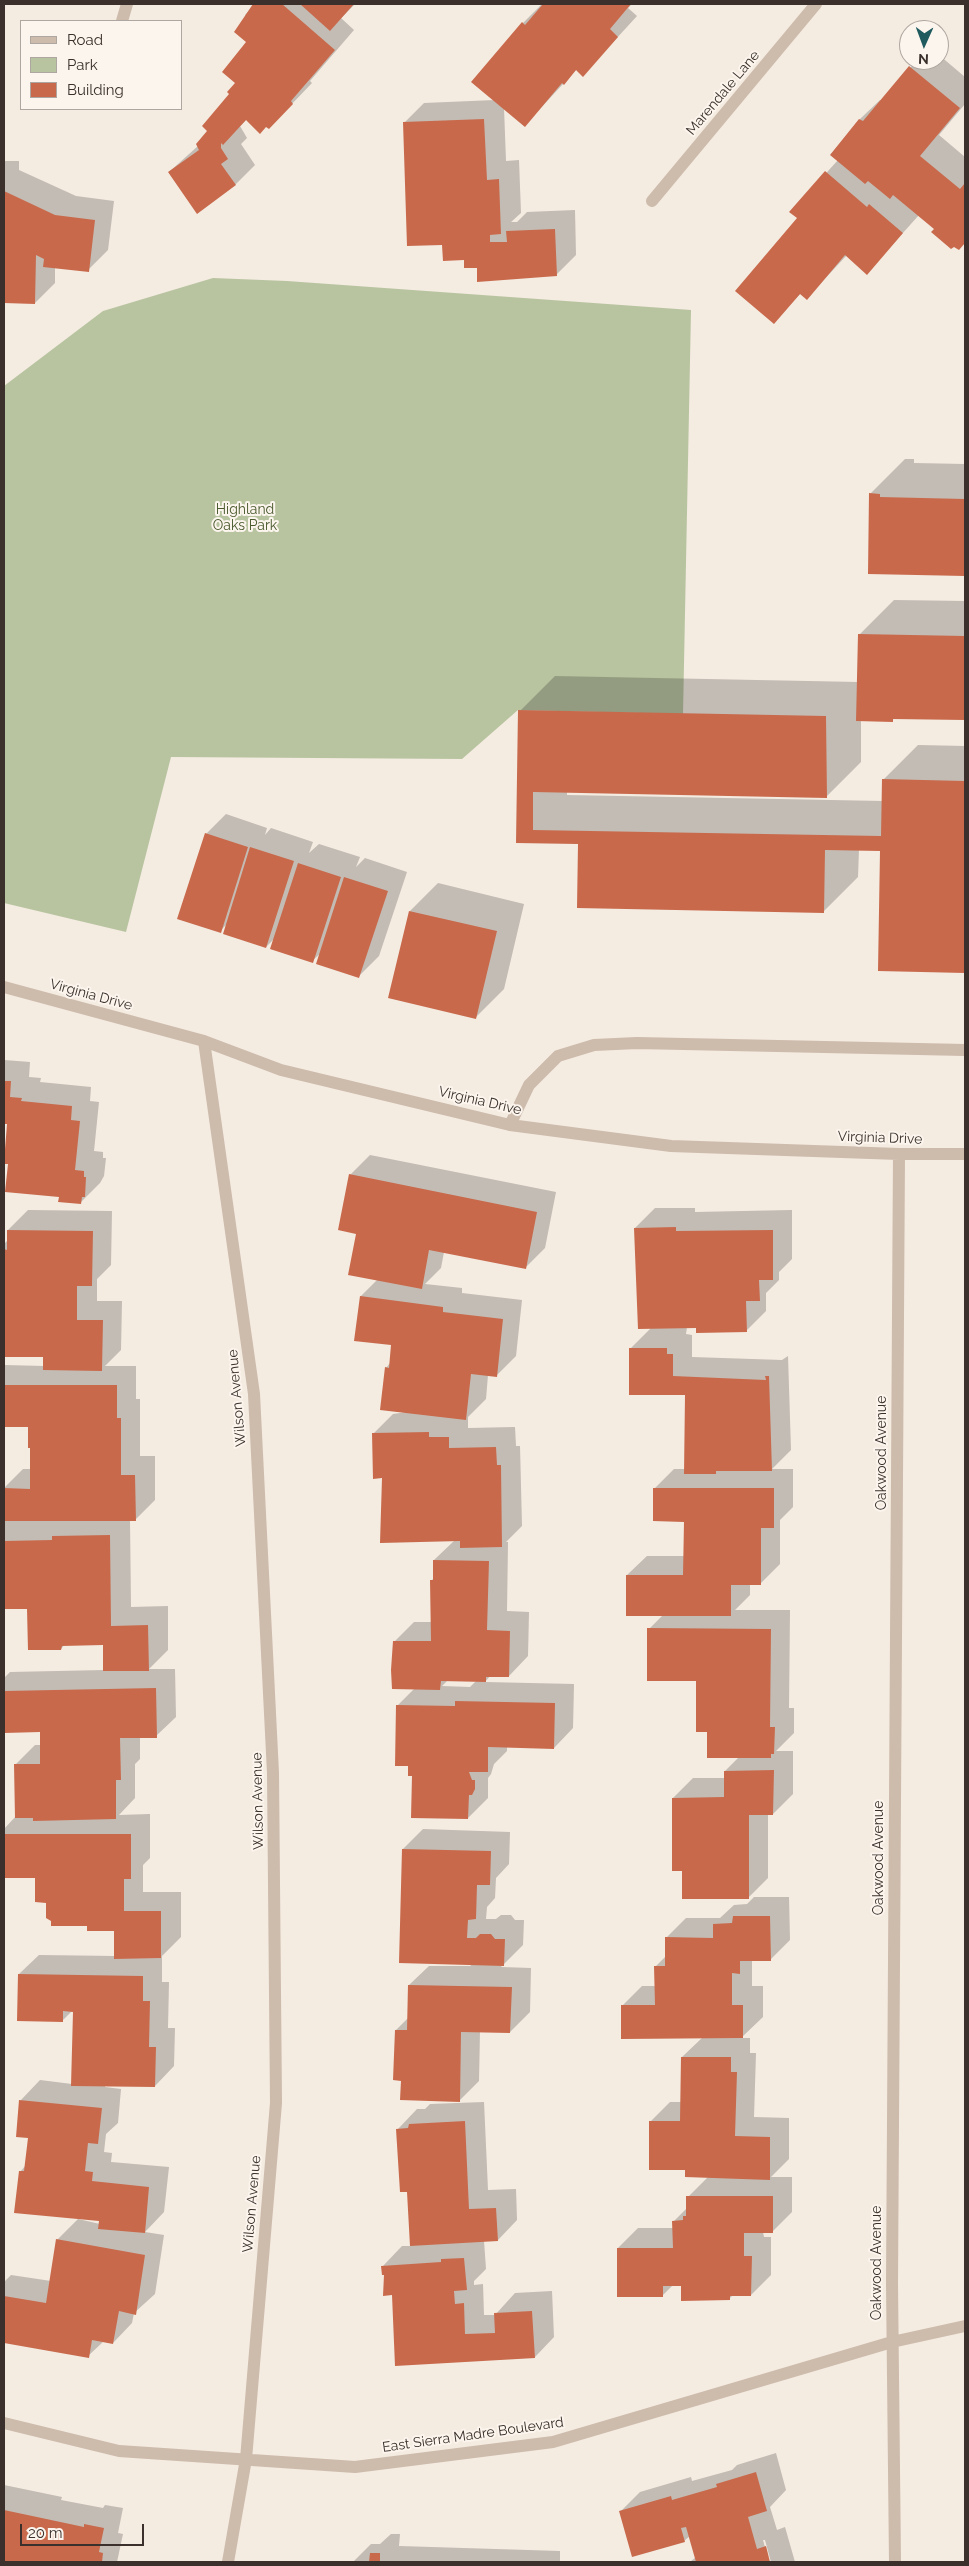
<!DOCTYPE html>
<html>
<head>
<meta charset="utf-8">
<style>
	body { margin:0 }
	#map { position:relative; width:969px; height:2566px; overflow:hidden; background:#f4ebe1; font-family:Raleway,sans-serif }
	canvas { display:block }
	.frame { position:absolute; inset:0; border:5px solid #3b302b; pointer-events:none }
	.legend { position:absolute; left:20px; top:20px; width:162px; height:90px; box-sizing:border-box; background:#fbf5ee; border:1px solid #aea6a0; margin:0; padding:6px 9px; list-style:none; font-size:15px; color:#3b302b }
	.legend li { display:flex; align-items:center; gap:10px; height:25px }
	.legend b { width:25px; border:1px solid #aea6a0 }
	.north { position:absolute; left:899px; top:20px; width:50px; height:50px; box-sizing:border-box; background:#fbf5ee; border:1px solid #aea6a0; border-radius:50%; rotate:182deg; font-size:14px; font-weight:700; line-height:20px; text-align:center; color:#3b302b }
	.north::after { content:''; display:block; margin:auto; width:18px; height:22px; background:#1f5a5e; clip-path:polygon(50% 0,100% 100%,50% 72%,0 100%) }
	.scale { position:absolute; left:20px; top:2524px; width:124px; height:22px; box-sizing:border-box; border:2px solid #3b302b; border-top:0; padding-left:6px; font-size:15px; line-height:18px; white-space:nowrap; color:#3b302b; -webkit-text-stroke:4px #fbf5ee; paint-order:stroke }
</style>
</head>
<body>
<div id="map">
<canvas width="969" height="2566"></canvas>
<div class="frame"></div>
<ul class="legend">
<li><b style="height:6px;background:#cdbbac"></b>Road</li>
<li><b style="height:14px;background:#b8c4a0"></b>Park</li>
<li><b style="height:14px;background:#c8694b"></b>Building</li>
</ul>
<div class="north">N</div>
<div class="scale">20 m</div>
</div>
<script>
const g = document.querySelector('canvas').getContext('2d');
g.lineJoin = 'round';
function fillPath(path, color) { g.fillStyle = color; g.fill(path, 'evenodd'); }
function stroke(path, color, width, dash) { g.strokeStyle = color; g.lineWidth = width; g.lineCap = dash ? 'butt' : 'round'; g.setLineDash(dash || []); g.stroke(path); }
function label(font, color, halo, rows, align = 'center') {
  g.font = font + ' Raleway,sans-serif'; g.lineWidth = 4; g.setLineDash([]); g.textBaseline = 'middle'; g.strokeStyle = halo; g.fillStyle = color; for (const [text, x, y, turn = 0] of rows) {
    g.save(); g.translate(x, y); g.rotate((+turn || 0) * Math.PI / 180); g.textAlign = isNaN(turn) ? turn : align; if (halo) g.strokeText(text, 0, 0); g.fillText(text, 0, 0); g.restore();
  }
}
fillPath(new Path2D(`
	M213,278L287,281L691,310L683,714L518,710L462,759L171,757L126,932L4,903V386L103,311Z`), '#b8c4a0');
fillPath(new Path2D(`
	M255,4H355L341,18L354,30L310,81L312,83L288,108L247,119L240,126L247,138L241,144L255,165L236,184L197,212L169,172L198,146L237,83L248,42L247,17L245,15Z
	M542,4H632L628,8L637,16L583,75L577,69L524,126L504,108L506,161L519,160L521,213L511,222H517L527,212L575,210L576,255L556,275L478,267L443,243L404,123L424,103L495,100L523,23Z
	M939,55L965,77V104L939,135L965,157V242L959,249L919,215L867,273L847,255L807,298L801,293L774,322L798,218L791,212L838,160L831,154L860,119L880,100L882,101L917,60H939Z
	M4,161H19V170L76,196L114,201L108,250L88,270L55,267V283L35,303L4,302Z
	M905,459H914V463L965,464V574L869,572L870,494Z
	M894,600L965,601V719L895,717L892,721L861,720V762L826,797L567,791V795L883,801V780L918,745L965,746V971L879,970L881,850L859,849L858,877L823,912L580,843L517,842L520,711L555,676L858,682L859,635Z
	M226,814L267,828L265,835L271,828L313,842L309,853L319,844L360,857L356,867L365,858L407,872L379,956L359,976L321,953L312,961L275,938L266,947L227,924L220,931L206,834Z
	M438,883L524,904L504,989L476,1017L390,998L410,911Z
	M4,1060L30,1062L29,1077L41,1078L40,1082L91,1087L90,1101L99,1102L94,1151L103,1152V1158H106L104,1176L100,1183L80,1203L60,1196L9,1163V1123L4,1122Z
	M370,1155L556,1192L545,1248L525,1268L444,1252L441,1268L425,1284L462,1288V1293L522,1300L516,1356L496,1376L488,1375L486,1399L468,1417V1428L515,1427L516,1446H520L522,1526L506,1542H508L507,1611L529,1612L528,1656L509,1676H490L485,1682L574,1684L573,1728L554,1748L507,1746V1751L494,1764L491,1774L488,1778V1798L468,1818L413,1775L398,1705L415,1688L395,1641L414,1622H432L431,1581L434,1578V1560L455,1540L383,1477L373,1434L393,1414L407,1412L386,1368L390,1363L393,1344L356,1340L361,1296L378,1279L358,1233L350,1175ZM448,1680H477L470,1687L442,1686Z
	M655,1208H695V1212L792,1210V1259L779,1272V1280L766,1293V1311L746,1331L687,1327L686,1334L692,1335V1357L782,1360L788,1356L791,1450L772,1469H793V1507L780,1520V1564L760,1584H750V1595L735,1610H790L789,1708H794V1733L776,1751H793V1794L773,1814H768V1878L748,1898L684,1870L673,1798L693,1778H725V1771L739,1757L708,1731L698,1680L649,1629L663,1615L627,1575L647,1556H685V1521L655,1488L674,1469H685L686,1394L630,1349L652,1327L635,1228Z
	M28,1210L112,1211L111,1265L97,1279V1301H122L121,1350L105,1366H136V1399H140V1456H155V1500L135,1520H130L131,1607L168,1606V1650L149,1669H175L176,1717L156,1736L140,1737V1759L135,1764V1798L119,1815L150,1814V1858L143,1865V1892H181V1937L162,1956V1982H169L168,2028H175L174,2066L155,2086L105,2085V2087L121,2089L118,2123L106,2134L104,2152L112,2153L111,2162L169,2167L164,2212L145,2232L164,2235L155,2294L134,2313L132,2323L113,2343L104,2341L88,2356L4,2342V2282L11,2275L51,2281L57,2240L78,2219L100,2224V2220L20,2172L26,2165L29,2137L21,2100L40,2080L72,2084L74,2009L63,2020L19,1974L39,1955L115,1956V1930L88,1924L48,1902L36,1877H4V1829L16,1816L15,1765L35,1745H41V1731L4,1732V1678L10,1672L105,1670L104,1644H65L61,1649L29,1608H4V1488L23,1469H31L29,1426L4,1425V1365L44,1366V1355L8,1311L4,1312V1244L8,1240V1230Z
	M423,1829L510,1832L509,1864L496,1878L495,1898L487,1907L486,1919H496L501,1915H511L515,1920H524L523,1945L501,1967L531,1968L530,2012L510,2032L480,2031L479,2081L459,2101L402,2080L396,2030L408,2018L409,1985L429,1966H471L403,1849Z
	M754,1897H789L790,1940L770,1960H752V1986H763V2017L741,2038H750V2053H756L754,2117L789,2118V2159L771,2177H792V2212L772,2232H763L764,2237H771V2275L751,2295H733L729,2299L682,2284H674L662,2296L618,2248L638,2228H674V2221L688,2207V2197L708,2177L686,2169L650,2122L670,2102H682V2057L703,2037L622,2006L642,1986H656V1966L666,1956V1938L686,1918H720L734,1905L747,1904Z
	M484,2102L488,2190L516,2189L517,2220L498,2240L484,2241L486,2269L474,2281V2285L483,2284L484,2315H495L515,2293L552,2291L554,2337L535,2357L397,2365L393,2293L383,2266L402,2246H411L408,2190L398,2129L417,2109H425L430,2104Z
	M776,2453L786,2490L770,2507L777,2530L785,2527L795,2562H771L765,2540H763L769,2562H690L696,2557L690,2536L684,2541L620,2512L640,2492L691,2477L692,2481L732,2470L737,2465Z
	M4,2485L62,2497L61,2500L103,2508L105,2505L123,2508L118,2533L123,2534L117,2562H4Z
	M391,2534H400L399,2546L560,2551V2562H353L371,2544H380Z`), '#0003');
fillPath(new Path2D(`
	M253,4H282L335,50L291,101L293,104L269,129L266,127L260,134L246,120L223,145L221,143V148L228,159L221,164L236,185L197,214L168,172L199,150L196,144L207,131L202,126L229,94L227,92L235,83L222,72L246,42L234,32Z
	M300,4H354L330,31Z
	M543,4H631L610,29L618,37L583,77L576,70L564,85L562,83L525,127L471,82L522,22L525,25Z
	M909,66L960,108L920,156L960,189L965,183V243L959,250L954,247L951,249L931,232L934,229L893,195L890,199L868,181L865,184L830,155L859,119L863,121Z
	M484,119L487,180L499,179L501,234L490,235V242H507L506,231L555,229L557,276L477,282V268H464V260L443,261L442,245L407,246L403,122Z
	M825,171L867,207L869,204L903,233L867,275L845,255L807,300L800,294L774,324L735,291L797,218L789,212Z
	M4,191L55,215L95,220L89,272L43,267L44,259L36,255L35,304L4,303Z
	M869,493L880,494V497L965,499V576L868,574Z
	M858,634L965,636V720L893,719V722L856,721Z
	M518,710L826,716L827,798L533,792V830L881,836L882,779L965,781V973L878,971L880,851L825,850L824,913L577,908L578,844L516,843Z
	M205,833L248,847L221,933L177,919Z
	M250,847L294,861L266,948L223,934Z
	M298,863L341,877L313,963L270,949Z
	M344,877L388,891L359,978L316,964Z
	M409,911L497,931L476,1019L388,998Z
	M4,1081H11L10,1097L22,1098L21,1101L72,1106L71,1120L80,1121L75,1170L84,1171V1177H86L85,1197H82L81,1204L58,1202L59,1197L5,1192L8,1164H4V1162L7,1124H4Z
	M349,1174L537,1212L526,1269L429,1250L422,1289L348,1275L356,1234L338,1230Z
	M676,1227V1231L773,1230V1280H759L760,1301H746L747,1332L696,1333V1328L638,1329L634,1228Z
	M7,1230L93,1231L92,1286H77V1320H103L102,1371L43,1370V1357H5L4,1249L7,1250Z
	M360,1296L443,1307V1312L503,1319L497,1377L471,1374L466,1420L380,1410L385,1367L389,1368L391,1345L354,1341Z
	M629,1348H667V1354H673V1376L766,1380L765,1376H769L772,1471H716V1474H684L685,1395H629Z
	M4,1385H117V1418H121V1475H135L136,1521H4V1488L30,1489V1448H28V1427H4Z
	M429,1432V1437H449V1448L496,1447L497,1465H501L502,1547L460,1548V1541L380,1543L382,1478L373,1479L372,1433Z
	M653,1488H774V1528H761V1585H731V1616H626V1575H683L684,1522L653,1521Z
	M110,1535L111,1626L148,1625L149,1671H103V1645L62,1646L61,1650H28L27,1609H4V1541L52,1540V1536Z
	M433,1560L489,1561L487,1630L510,1631L509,1677H486V1682L441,1681L440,1690L392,1689L391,1670L393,1641H431L430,1580H433Z
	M647,1628L771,1629L770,1727H775L774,1754H771V1758H707V1732H696V1681H647Z
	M156,1688L157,1738H120L121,1780H116V1819L33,1821V1818H15L14,1764H40V1732L4,1733V1691Z
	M455,1701L555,1703L554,1749L488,1747V1772H469L472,1780H475V1789L472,1795H469L468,1819L411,1818L412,1776H408V1766H395L396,1705L455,1706Z
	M774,1770L773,1815H749V1899H682V1871H672V1798L724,1797V1771Z
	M4,1834H131V1879H124V1911H161V1958L114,1959V1931H87V1926H51V1921L46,1918V1903L35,1902V1878H4Z
	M402,1849L491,1851L490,1885H477L476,1919L468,1920L467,1938H476L480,1934H491L495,1939H505L504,1966L399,1963Z
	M733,1916H770L771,1961H740V1974L732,1973V2005H743V2038L621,2039V2005H655L654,1966H665V1937L713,1938V1924L732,1923Z
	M18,1974L143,1976V2001H150L149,2047H156L155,2087L71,2086L73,2012L63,2011V2022L17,2021Z
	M408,1985L512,1987L510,2033L461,2032L460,2102L400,2100L401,2081L393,2080L395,2030H407Z
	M681,2057H731V2072H737L735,2136L770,2137V2180L685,2177V2170H649V2121H680Z
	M19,2100L102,2108L98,2144L88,2143L85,2171L93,2172L92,2181L149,2187L145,2233L98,2229L99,2221L14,2213L19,2171H24L28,2138L16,2137Z
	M465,2121L469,2209L496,2208L498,2241L410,2246L407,2192H400L396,2129L408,2128L409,2124Z
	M686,2196H773V2233H744V2256H752L751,2296H730V2300L681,2301V2286H663V2297H617V2248H673L672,2221L683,2220V2216H686Z
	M56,2239L145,2255L136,2315L119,2311L113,2344L92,2340L89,2358L4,2343V2296L46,2303Z
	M464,2258L467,2290L454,2291L455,2304L464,2303L465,2334L495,2333L494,2313L532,2311L535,2358L395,2366L392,2295L383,2296L384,2275H382L381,2266L441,2262V2259Z
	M756,2472L767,2511L748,2517L757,2549L766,2546L770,2562H696L686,2527L681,2528L685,2542L632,2557L619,2511L671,2496L672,2500L717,2487L716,2484Z
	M4,2510L84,2527V2524L104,2528L99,2552L103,2553L102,2562H4Z
	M370,2553H380V2562H369Z`), '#c8694b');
stroke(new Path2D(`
	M122,21L127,4
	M652,201L816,4
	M4,987L204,1041L281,1070L510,1125L671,1146L899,1154H965
	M204,1041L254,1394L273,1773L276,2103L246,2459L228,2562
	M510,1125L529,1085L558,1056L594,1045L637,1043L965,1050
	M4,2423L119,2451L355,2467L553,2442L892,2342L965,2326
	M895,2562L892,2283L899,1154`), '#cdbbac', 12);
label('14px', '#3b302b', '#fbf5ee', [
	["Marendale Lane",723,93,-50],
	["Virginia Drive",91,995,15],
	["Virginia Drive",480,1101,13],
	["Virginia Drive",880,1138,2],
	["Wilson Avenue",237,1398,-95],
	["Oakwood Avenue",882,1453,-90],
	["Wilson Avenue",258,1801,-91],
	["Oakwood Avenue",879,1858,-90],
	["Wilson Avenue",252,2204,-85],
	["Oakwood Avenue",877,2263,-90],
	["East Sierra Madre Boulevard",473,2435,-8]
]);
label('14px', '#4a5a2e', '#fbf5ee', [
	["Highland",245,510],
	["Oaks Park",245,526]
]);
</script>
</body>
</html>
